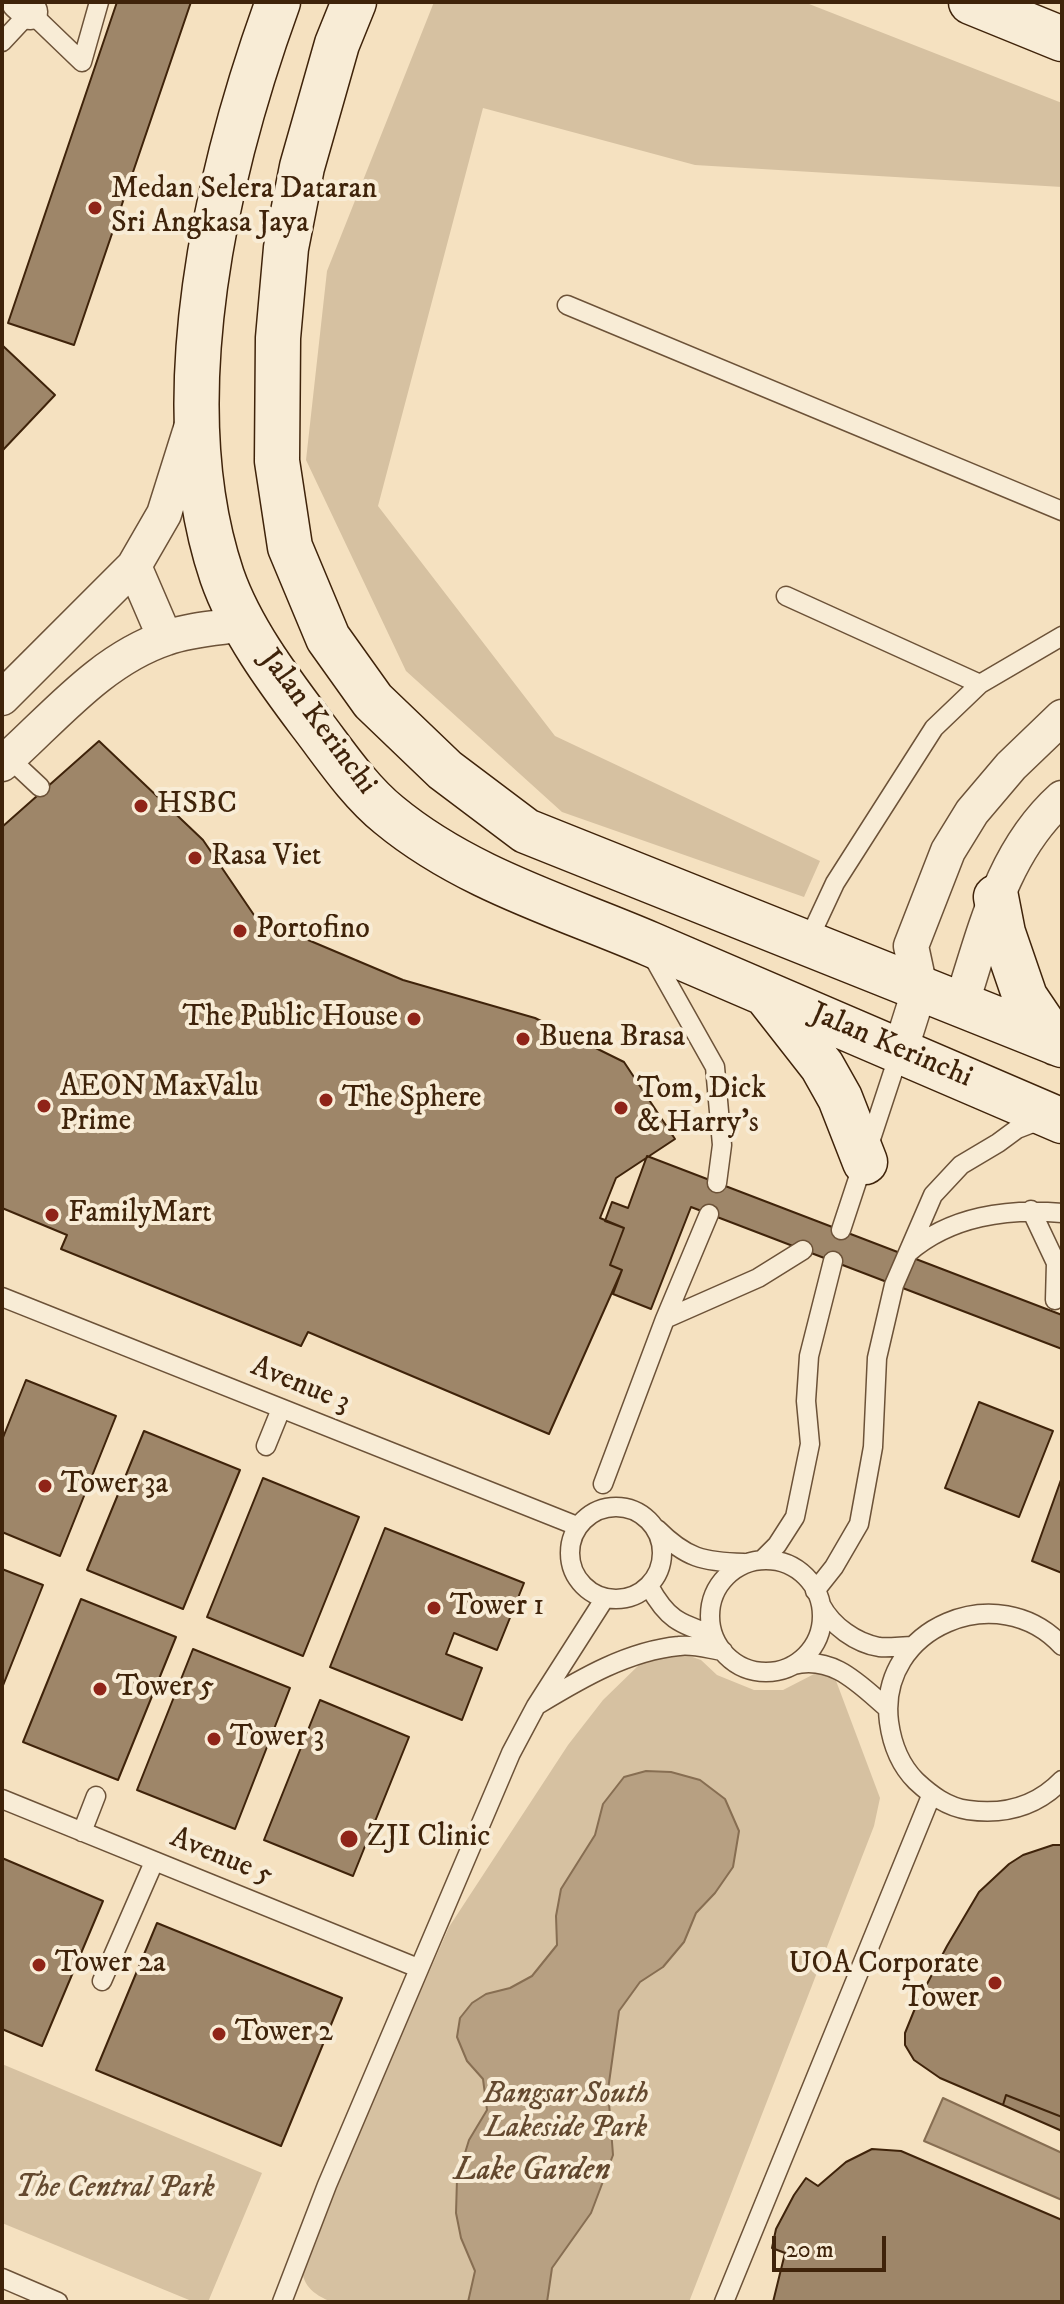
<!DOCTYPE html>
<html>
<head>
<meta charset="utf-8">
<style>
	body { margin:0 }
	#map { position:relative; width:1064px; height:2304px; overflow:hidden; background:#f5e1c0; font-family:"IM FELL DW Pica",serif }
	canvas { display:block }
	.frame { position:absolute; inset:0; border:4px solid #3f230a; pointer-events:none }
	.scale { position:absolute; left:772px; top:2236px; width:114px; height:36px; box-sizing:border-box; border:4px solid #3f230a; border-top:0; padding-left:10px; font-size:24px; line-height:28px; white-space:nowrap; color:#3f230a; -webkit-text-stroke:6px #f8ecd6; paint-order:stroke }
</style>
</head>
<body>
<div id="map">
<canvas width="1064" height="2304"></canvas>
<div class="frame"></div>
<div class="scale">20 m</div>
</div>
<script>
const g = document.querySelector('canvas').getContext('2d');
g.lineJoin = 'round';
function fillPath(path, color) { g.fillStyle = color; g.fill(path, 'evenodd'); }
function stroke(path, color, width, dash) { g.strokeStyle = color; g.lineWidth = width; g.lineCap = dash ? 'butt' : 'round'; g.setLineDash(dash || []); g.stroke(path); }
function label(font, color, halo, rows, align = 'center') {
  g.font = font + ' "IM FELL DW Pica",serif'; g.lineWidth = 8; g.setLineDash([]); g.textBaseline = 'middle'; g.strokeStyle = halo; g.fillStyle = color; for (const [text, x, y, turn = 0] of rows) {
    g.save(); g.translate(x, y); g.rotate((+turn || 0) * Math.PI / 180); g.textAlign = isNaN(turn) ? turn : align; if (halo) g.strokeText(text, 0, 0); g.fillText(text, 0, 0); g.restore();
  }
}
fillPath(new Path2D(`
	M434,2H804L1062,103V187L695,165L483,108L378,506L555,736L820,861L804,897L562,812L406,671L306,460L327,271Z
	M678,1652L701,1660L717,1675L754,1690H783L820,1671L835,1678L880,1798L874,1826L689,2302H332C312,2294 302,2285 301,2263L449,1927L568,1745L603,1700L641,1663Z
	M2,2064L262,2173L208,2302H194L2,2223Z`), '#d6c1a1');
const water = new Path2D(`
	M646,1771L671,1772L700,1780L725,1799L739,1831L733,1867L715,1893L696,1913L684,1942L663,1967L640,1982L619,2011L608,2090L613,2155L591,2213L552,2268L547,2302H468L475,2271L461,2238L456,2213L457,2179L469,2140L487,2110L483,2079L467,2061L457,2037L460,2018L472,2003L486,1994L510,1988L532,1976L557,1945L556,1916L561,1889L595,1835L603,1804L624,1777Z
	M943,2098L1062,2153V2200L924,2141Z`);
fillPath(water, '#b7a082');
stroke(water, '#876e52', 2);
const building = new Path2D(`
	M117,2H191L74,345L8,323Z
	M2,345L55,395L2,451Z
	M99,741L203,840L256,918L403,980L535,1018L624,1062L675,1139L616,1178L600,1218L624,1228L610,1265L622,1270L549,1434L308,1332L301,1346L61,1249L67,1235L2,1208V827Z
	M647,1156L1062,1315V1349L691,1207L651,1309L613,1294L622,1270L610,1265L624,1228L605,1221L612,1202L628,1208Z
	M26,1380L116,1416L60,1556L2,1532V1440Z
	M979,1402L1053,1431L1019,1517L945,1488Z
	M144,1431L240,1470L183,1609L87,1570Z
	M1062,1477V1573L1032,1561Z
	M263,1478L359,1517L303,1656L207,1617Z
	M385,1528L524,1583L497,1650L454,1633L446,1654L482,1668L462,1720L330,1667Z
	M2,1569L43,1585L2,1688Z
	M81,1599L176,1637L118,1780L23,1742Z
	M193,1649L290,1688L235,1829L137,1790Z
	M320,1700L409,1737L353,1876L264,1840Z
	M1053,1845H1062V2117L1006,2095L1003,2105L940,2078L914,2060L905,2045V2033L918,2001L947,1946L979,1892L1009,1864L1023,1855Z
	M2,1858L103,1901L42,2046L2,2029Z
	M157,1923L342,1998L281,2146L96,2070Z
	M1006,2095L1062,2117V2131L1003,2105Z
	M872,2149L901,2151L1062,2220V2302H773L785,2253L772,2248L776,2229L794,2195L806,2178L818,2186L846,2162Z`);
fillPath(building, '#9e8669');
stroke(building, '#3f230a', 2);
const lane = new Path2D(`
	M2,42L30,12L82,62L99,2
	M567,305L1062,511
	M786,596L980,684
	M9,758L40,787
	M807,943L835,883L934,728L980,684L1062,636
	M652,955L715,1067L722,1145L717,1183
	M1031,1210L1056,1263L1055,1300
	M841,1230L900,1051
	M908,1253C950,1216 1008,1208 1062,1213
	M2,1297L577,1526
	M665,1319L709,1214
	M266,1446L281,1409
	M603,1484L665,1319L758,1278L803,1250
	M570 1553a46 46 0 1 1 92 0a46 46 0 1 1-92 0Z
	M657,1529C686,1558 703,1562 744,1563
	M762,1560L777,1545L795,1517L810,1444L806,1401L809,1356L833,1261
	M710 1616a56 56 0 1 1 112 0a56 56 0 1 1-112 0Z
	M649,1586C667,1619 678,1623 713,1635
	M815,1591L834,1567L859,1524L873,1447L877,1358L894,1285L933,1195L961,1165L998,1143L1017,1129L1043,1119
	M821,1605C832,1626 856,1643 879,1647C890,1648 902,1646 913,1646
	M1062,1646C999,1577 877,1627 889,1722C892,1744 900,1765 916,1781C931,1795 947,1807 968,1810C1004,1815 1036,1807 1062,1780
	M793,1665C833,1655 859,1684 887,1708
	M539,1704C582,1678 628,1651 679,1646C693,1644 709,1649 723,1651
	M2,1799L418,1968
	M82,1832L96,1796
	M102,1981L154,1862
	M2,2278L58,2302
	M282,2302L327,2185L511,1753L536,1706L605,1598
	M724,2302L931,1796`);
const street = new Path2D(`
	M19,2L30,12
	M134,566L165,638
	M2,698L134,566L164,514L192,425
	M2,764C53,719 100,660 166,638C191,629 219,628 245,624
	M961,1005C985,931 1002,852 1062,798
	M900,1051L920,988L911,946L948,851L972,812L1011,766L1062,717`);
const secondary = new Path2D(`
	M278,2C217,170 163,401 222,576C240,628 277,678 310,722C334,753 358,790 389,815C465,878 561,906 650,944C788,1003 925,1062 1062,1121
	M354,2L337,44L302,167L286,248L278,338L277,461L290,547L328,638L373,701L445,770L526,831L1062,1045
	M971,2L1062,39
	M996,897L1003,933L1025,997L1056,1043
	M768,997L822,1066L840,1098L865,1162`);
stroke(lane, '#6c5238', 21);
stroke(street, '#6c5238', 37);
stroke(secondary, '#3f230a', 47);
stroke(lane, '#f8ecd6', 18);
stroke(street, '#f8ecd6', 34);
stroke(secondary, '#f8ecd6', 44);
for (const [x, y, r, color] of [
	[95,208,8,"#8f2418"],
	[141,806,8,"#8f2418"],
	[195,858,8,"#8f2418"],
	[240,931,8,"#8f2418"],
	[414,1019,8,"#8f2418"],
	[523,1039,8,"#8f2418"],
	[326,1100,8,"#8f2418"],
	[44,1106,8,"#8f2418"],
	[621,1108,8,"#8f2418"],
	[52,1215,8,"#8f2418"],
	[45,1486,8,"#8f2418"],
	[434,1608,8,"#8f2418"],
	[100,1689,8,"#8f2418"],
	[214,1739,8,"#8f2418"],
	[349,1839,10,"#8f2418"],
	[39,1965,8,"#8f2418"],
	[995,1983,8,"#8f2418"],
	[219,2034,8,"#8f2418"]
]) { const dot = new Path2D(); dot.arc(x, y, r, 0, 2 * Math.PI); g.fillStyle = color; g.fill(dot); stroke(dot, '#f8ecd6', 3); }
label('30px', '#3f230a', '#f8ecd6', [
	["Medan Selera Dataran",111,191],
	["Sri Angkasa Jaya",111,225],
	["HSBC",157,806],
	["Rasa Viet",211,858],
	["Portofino",256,931],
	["The Public House",398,1019,"right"],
	["Buena Brasa",539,1039],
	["AEON MaxValu",60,1089],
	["Prime",60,1123],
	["Tom, Dick",637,1091],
	["& Harry's",637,1125],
	["The Sphere",342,1100],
	["FamilyMart",68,1215],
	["Tower 3a",61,1486],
	["Tower 1",450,1608],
	["Tower 5",116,1689],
	["Tower 3",230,1739],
	["ZJI Clinic",367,1839],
	["Tower 2a",55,1965],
	["UOA Corporate",979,1966,"right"],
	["Tower",979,2000,"right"],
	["Tower 2",235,2034]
], 'left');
label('30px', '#3f230a', '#f8ecd6', [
	["Jalan Kerinchi",317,723,53],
	["Jalan Kerinchi",891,1047,23],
	["Avenue 3",300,1386,22],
	["Avenue 5",221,1858,22]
]);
label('italic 30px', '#654a30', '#f8ecd6', [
	["Bangsar South",566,2096],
	["Lakeside Park",566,2130],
	["The Central Park",115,2190]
]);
label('italic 32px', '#63482e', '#f8ecd6', [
	["Lake Garden",532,2172]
]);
</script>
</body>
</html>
